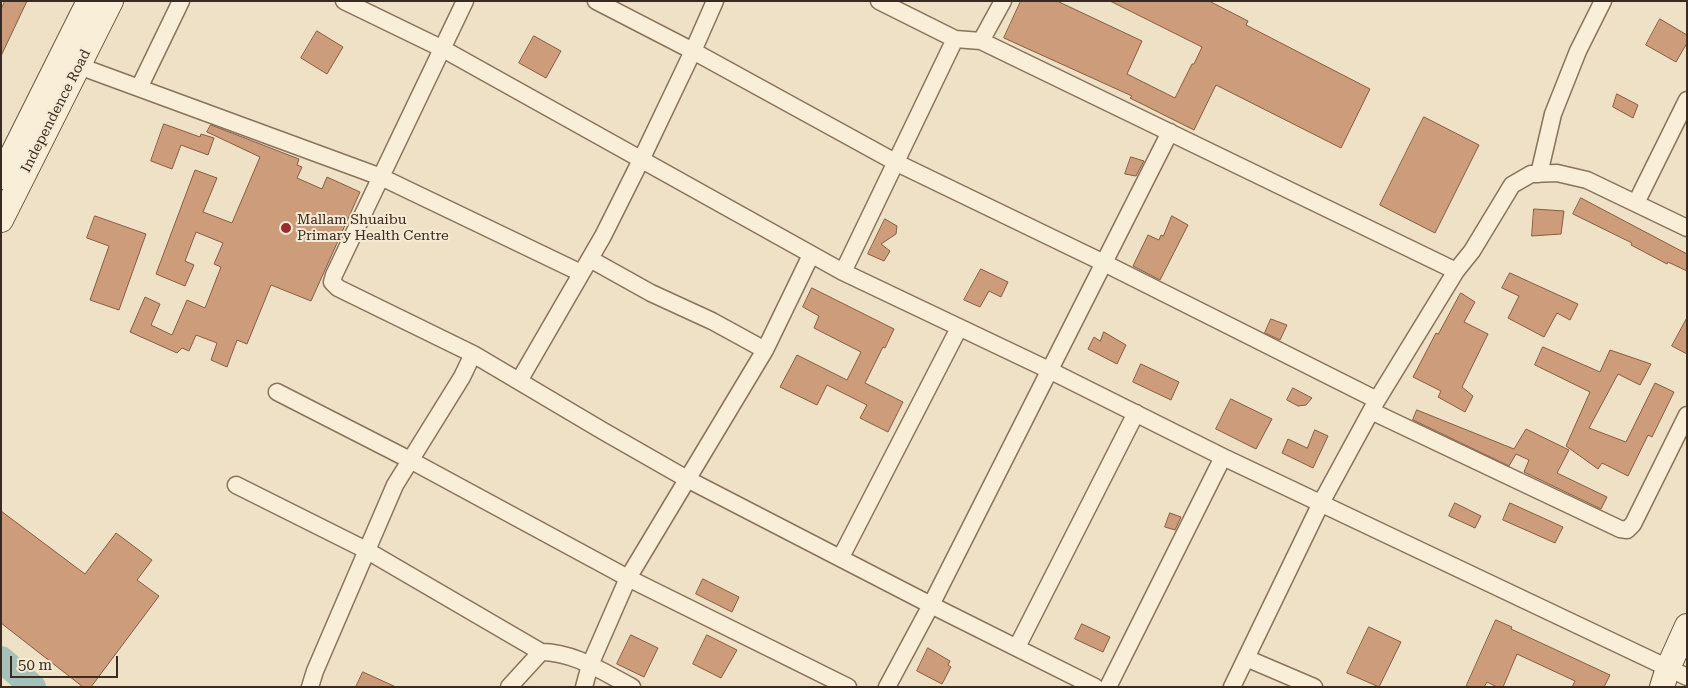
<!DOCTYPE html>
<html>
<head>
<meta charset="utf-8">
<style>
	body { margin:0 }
	#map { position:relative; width:1688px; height:688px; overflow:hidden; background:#eee1c5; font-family:"Roboto Serif",serif }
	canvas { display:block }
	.frame { position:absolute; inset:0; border:2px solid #392b1f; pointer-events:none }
	.scale { position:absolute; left:10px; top:656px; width:108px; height:22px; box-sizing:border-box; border:2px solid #392b1f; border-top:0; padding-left:6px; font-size:15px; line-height:18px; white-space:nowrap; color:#392b1f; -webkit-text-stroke:4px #f5ebd4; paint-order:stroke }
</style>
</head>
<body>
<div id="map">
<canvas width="1688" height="688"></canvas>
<div class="frame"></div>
<div class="scale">50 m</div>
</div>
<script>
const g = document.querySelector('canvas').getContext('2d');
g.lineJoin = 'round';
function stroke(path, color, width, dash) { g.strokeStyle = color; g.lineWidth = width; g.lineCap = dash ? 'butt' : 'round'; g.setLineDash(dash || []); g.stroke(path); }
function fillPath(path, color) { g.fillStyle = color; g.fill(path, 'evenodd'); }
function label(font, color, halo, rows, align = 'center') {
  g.font = font + ' "Roboto Serif",serif'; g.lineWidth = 4; g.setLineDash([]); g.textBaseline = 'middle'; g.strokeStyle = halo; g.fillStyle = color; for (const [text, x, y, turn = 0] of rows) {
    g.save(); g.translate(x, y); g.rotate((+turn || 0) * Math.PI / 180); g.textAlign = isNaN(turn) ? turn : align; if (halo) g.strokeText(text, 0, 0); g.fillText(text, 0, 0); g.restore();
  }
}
stroke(new Path2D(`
	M1,659L33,687`), '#a6c1b9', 26);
const building = new Path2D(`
	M5,1H27L1,56V10Z
	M1021,1H1057L1142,41L1127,74L1175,98L1192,64H1194L1202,47L1110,1H1209L1248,21L1246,25L1370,89L1341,148L1216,85L1194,130L1130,98L1132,96L1004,38Z
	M1660,19L1687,35V43L1676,62L1646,45Z
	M317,31L343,47L327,74L301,58Z
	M534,36L561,51L546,78L519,63Z
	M1617,94L1638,105L1633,118L1613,107Z
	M1424,117L1479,145L1435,233L1380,205Z
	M164,124L200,137L201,134L214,138L208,155L181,145L172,169L151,161Z
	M211,125L299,159L297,165L302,167L297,178L322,189L327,177L360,192L311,301L271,285L247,344L237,340L227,367L211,360L217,343L196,335L189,351L182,348L177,353L130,332L145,297L160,304L151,325L172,335L187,300L205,308L221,267L214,264L223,243L196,232L185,261L194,265L185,286L156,274L195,170L217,178L203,212L232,223L260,157L207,132Z
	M1131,157L1144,161L1136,176L1125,174Z
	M1581,198L1687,254V271L1668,262L1667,264L1631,245L1632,243L1573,214Z
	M1534,209L1564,211L1561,234L1532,236Z
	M95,216L146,234L119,310L90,300L109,246L87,238Z
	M1172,216L1188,225L1160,280L1133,266L1148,235L1159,240L1161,235L1163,236Z
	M885,219L897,226L896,234L881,244L890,251L884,261L868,254Z
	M981,269L1008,282L1001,297L989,291L980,307L964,300Z
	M1510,273L1578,304L1570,320L1557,313L1544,337L1508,318L1519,296L1502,288Z
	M812,288L894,329L885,348L883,347L865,383L903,402L888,432L860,418L867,405L827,385L817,405L780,387L797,355L847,380L861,352L814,328L819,316L803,307Z
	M1461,293L1475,302L1464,322L1488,334L1462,387L1473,396L1465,412L1438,397L1441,391L1413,377L1436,333L1438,334Z
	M1687,318V354L1672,346Z
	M1271,319L1287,325L1280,340L1265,333Z
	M1104,332L1126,345L1117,364L1088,349L1094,337L1100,341Z
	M1543,347L1600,372L1610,350L1651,364L1640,385L1618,374L1589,428L1626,442L1655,383L1674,392L1652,437L1648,435L1628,476L1602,463L1598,469L1566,446L1590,392L1535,365Z
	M1141,364L1179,382L1171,400L1133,382Z
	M1293,388L1312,398L1306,405L1298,406L1287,400Z
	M1231,399L1272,419L1256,449L1216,429Z
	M1417,410L1514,449L1526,429L1569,450L1557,473L1607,497L1601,509L1524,472L1529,460L1516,454L1509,466L1413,420Z
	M1315,430L1328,436L1313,468L1282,453L1288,439L1307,448Z
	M1455,503L1481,516L1475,528L1449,516Z
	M1510,503L1563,527L1555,543L1503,520Z
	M1,511L85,574L116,533L152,560L137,580L159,596L91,687H83L1,623Z
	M1170,513L1181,517L1175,530L1165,527Z
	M703,579L739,597L732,612L696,594Z
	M1496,620L1512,627L1511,629L1610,675L1604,687H1572L1575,681L1517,654L1503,687H1497L1487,682L1484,687H1466Z
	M1082,624L1110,637L1103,652L1075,639Z
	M1369,627L1401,642L1379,687L1347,673Z
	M631,635L658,648L644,677L617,664Z
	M707,635L737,650L721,678L693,664Z
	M928,648L950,661L948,665L951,667L942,684L917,671Z
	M363,672L396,687H356Z`);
fillPath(building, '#cc9c7b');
stroke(building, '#885c41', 1);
const street = new Path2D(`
	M344,1L443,49L843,272L1049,370L1223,457L1687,677
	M465,1L334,275L332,282L338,288L473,354L603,431L687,479L931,605L1095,687
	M596,1L693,51L897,163L1104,263L1377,400
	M879,1L955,39L981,41L1456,271
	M981,41L1003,1
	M79,66L381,177L581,273
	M139,88L181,1
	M1539,174L1553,114L1578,51L1603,1
	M1636,203L1687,100
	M590,259L651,293L712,321L765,350
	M843,272L955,39
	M519,381L603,236L641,160L693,51L715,1
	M277,392L410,460L628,578L848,687
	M1371,411L1620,529L1627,530L1633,524L1687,415
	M236,485L366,550L541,652C574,652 603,672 632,687
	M841,557L959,328
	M1017,647L1136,413
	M1246,658L1314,687
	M310,687L315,671L395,485L462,377L473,354
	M509,687L541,652
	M584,687L590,665L628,578L765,350L811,255
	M887,687L931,605L1170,132
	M1108,687L1223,457
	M1232,687L1321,503L1377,400L1456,271L1472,251L1512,185L1531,174L1557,173L1587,180L1687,228`);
const secondary = new Path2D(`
	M1,177L89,1
	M1,220L111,1
	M1662,687L1668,668L1687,626`);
stroke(street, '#89735b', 19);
stroke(secondary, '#6b543e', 26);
stroke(street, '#f9eed8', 16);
stroke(secondary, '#f9eed8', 24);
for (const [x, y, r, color] of [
	[286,228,6,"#972b2d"]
]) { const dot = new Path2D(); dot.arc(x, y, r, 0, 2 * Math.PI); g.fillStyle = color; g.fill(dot); stroke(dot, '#f5ebd4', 2); }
label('14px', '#392b1f', '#f5ebd4', [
	["Independence Road",56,111,-63]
]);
label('14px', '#392b1f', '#f5ebd4', [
	["Mallam Shuaibu",297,220],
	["Primary Health Centre",297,236]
], 'left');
</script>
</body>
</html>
